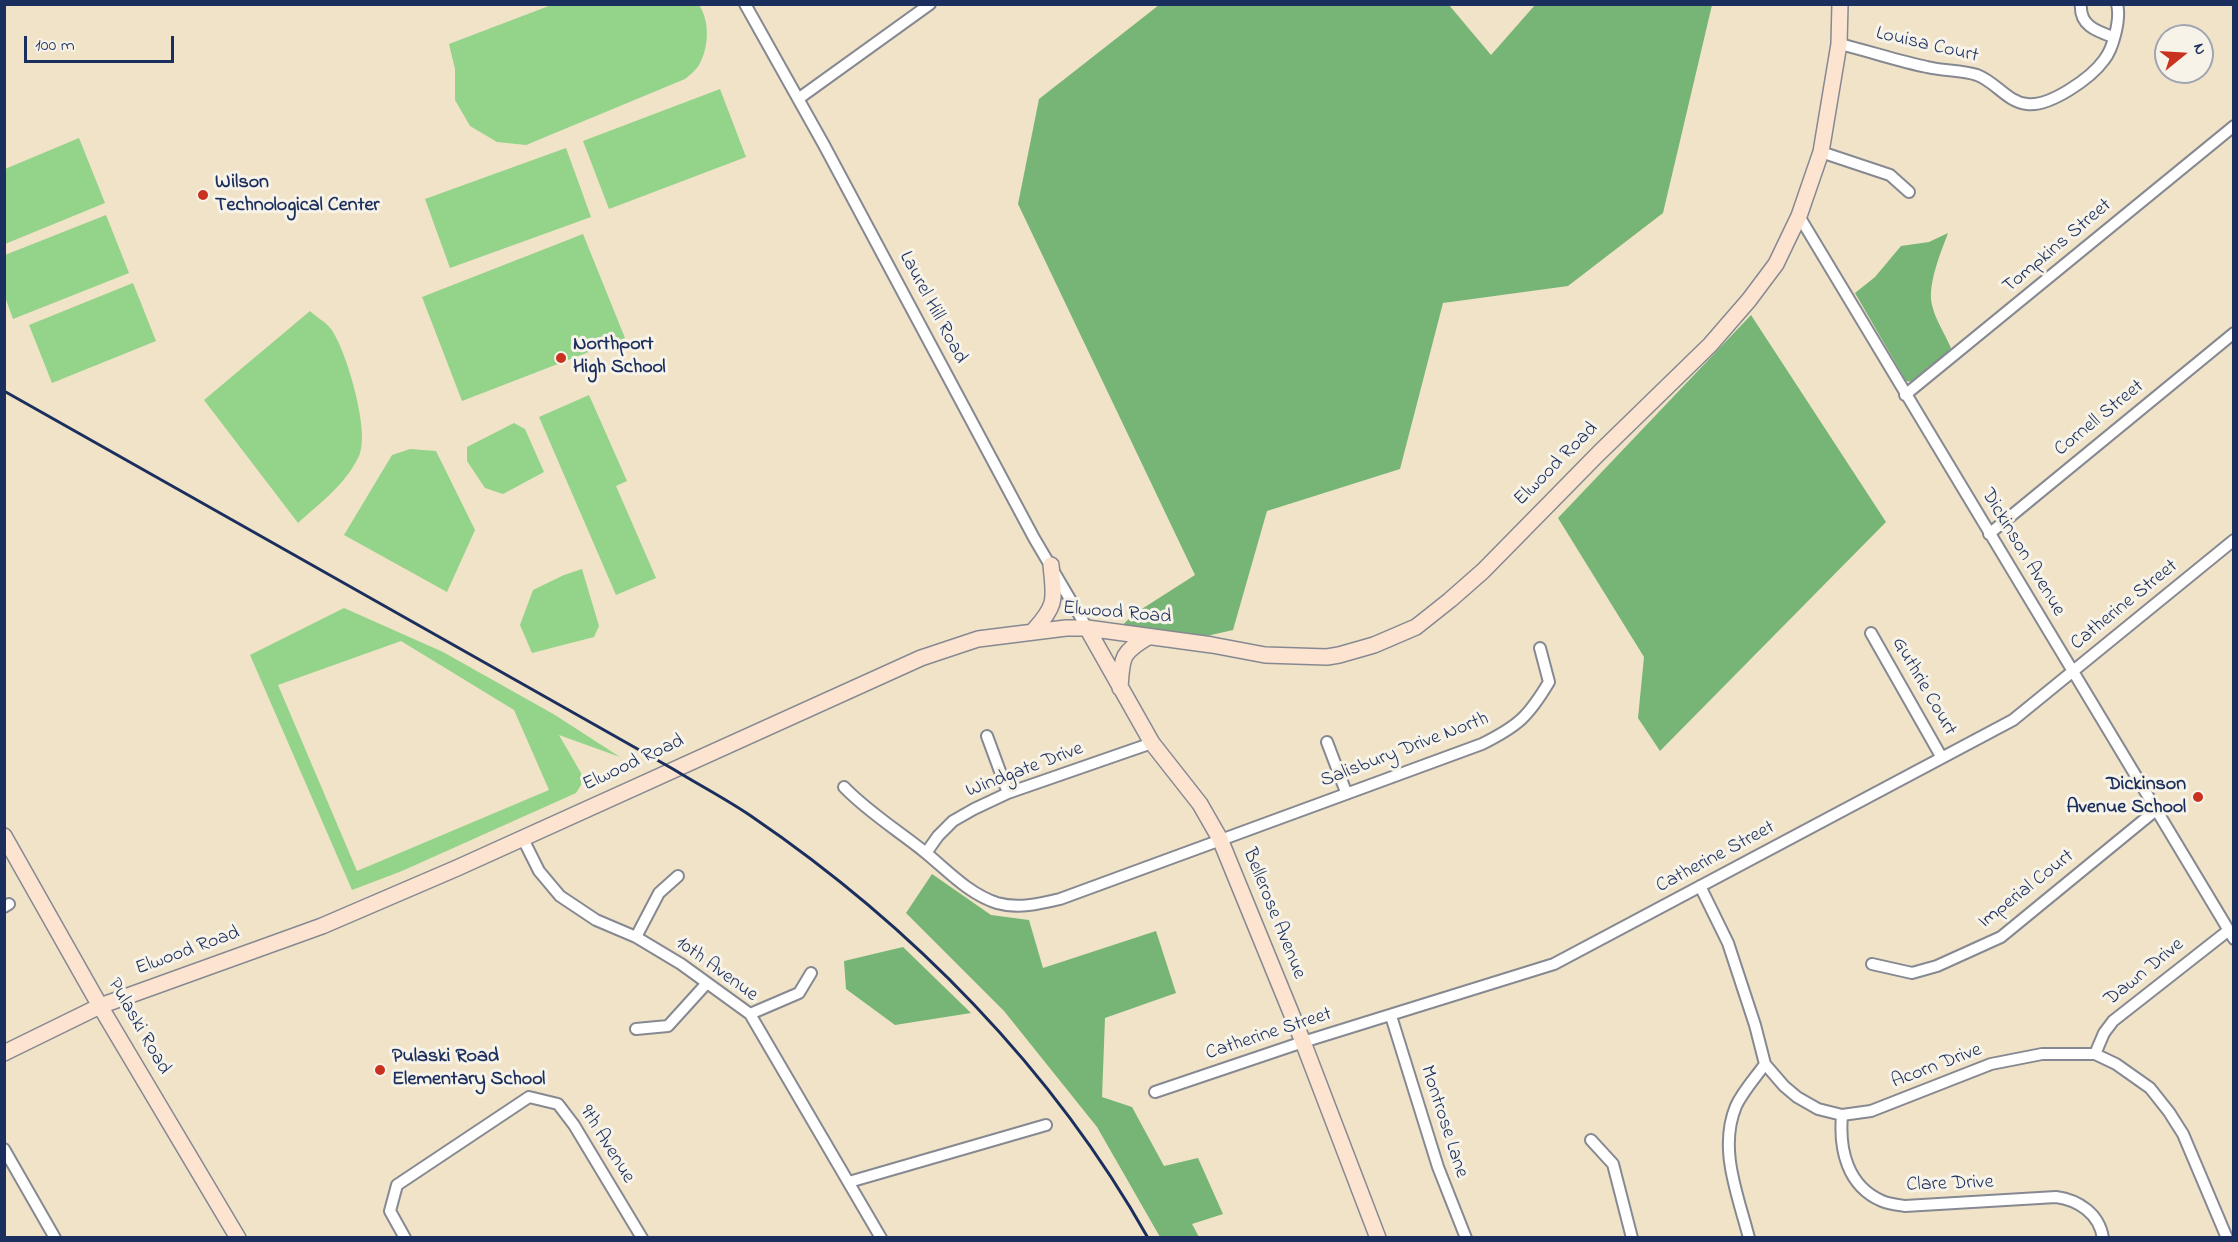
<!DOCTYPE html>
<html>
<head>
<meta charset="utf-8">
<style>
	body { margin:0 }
	#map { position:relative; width:2238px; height:1242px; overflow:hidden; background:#f1e3c7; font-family:"Indie Flower",sans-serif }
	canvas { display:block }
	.frame { position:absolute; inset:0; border:6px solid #1b2f5e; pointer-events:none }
	.north { position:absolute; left:2154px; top:24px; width:60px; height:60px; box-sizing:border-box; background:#f7f3e8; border:2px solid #9fa5b1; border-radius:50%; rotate:72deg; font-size:16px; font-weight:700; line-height:24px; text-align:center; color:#1b2f5e }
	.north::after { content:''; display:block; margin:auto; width:21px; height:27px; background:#c8321e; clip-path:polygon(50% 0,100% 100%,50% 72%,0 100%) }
	.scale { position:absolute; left:24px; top:36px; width:150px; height:27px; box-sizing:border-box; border:3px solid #1b2f5e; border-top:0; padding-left:8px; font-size:18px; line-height:21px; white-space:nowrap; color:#1b2f5e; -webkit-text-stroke:4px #f7f3e8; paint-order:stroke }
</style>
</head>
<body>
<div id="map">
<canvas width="2238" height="1242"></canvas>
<div class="frame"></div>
<div class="north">N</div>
<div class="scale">100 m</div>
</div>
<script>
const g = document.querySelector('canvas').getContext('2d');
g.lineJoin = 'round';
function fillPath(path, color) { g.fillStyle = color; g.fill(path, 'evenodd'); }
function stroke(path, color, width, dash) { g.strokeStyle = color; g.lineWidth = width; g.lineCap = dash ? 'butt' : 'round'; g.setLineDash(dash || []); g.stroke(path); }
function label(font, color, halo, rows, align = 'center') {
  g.font = font + ' "Indie Flower",sans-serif'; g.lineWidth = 6; g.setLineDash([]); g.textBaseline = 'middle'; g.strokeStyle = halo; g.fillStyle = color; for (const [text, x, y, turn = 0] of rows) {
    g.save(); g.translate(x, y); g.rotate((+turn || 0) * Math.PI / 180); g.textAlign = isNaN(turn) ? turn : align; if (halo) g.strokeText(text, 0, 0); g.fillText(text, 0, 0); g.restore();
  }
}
fillPath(new Path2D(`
	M554,4L699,5C710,21 709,48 699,65C696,70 690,75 685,79L526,145L497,142L470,126L455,100V69L449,44Z
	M720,89L746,157L609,209L583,141Z
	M79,138L105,203L5,244V169Z
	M566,148L591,217L450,268L425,199Z
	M106,215L129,273L13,319L5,297V255Z
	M583,234L625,338L462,401L422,297Z
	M133,283L156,341L52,383L29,325Z
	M310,311C316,317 326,322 331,329C346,349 371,433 359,456C345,485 321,502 298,523L204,400Z
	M589,395L627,481L616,486L656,578L616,595L539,417Z
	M514,423L525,429L544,472L503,494L485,488L467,461V447Z
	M410,449L436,451L475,530L447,592L344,535L392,455Z
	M582,569L599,626L594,637L532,653L520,625L533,590L564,575Z
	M344,608L443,652L555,715L620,757L559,735L581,773V785L576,793L402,871L352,890L250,655ZM401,641L514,710L549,790L357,871L278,685Z`), '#93d38a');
fillPath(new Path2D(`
	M1159,5H1449L1491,55L1535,5H1712L1663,213L1568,286L1443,303L1400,469L1267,511L1233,630L1167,645L1131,634L1107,640L1134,614L1195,575L1018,204L1039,99Z
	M1948,233C1941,252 1927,285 1932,305C1935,319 1945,334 1951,348L1942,360L1913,382L1906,381L1855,293L1875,277L1901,246L1929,242Z
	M1751,315L1886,522L1660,751L1638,718L1644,657L1558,518Z
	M932,874L991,915L1029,920L1043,968L1156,931L1176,993L1105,1018L1102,1097L1132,1107L1164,1166L1198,1158L1223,1214L1192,1224L1199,1237H1160L1097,1127L1004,1011L906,913Z
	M903,947L971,1013L895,1025L846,989L844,961Z`), '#76b576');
const street = new Path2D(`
	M745,4L824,145L1034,538L1087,628
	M2081,4C2079,25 2096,31 2113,37
	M1839,44C1869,51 1898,61 1927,67C1943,71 1962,70 1977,75C1996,82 2007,102 2027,104C2050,107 2091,78 2104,60C2113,49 2121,19 2117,4
	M798,99L930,4
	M1821,152L1890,175L1909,192
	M1799,216L2234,939
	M1905,395L2234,126
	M1989,534L2234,333
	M1871,633L1942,758
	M987,736L1008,793
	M1327,742L1346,792
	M844,787C869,813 899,831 926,853C948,871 969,894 997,903C1018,909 1039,904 1060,899L1482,744C1518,726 1528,717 1549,682L1540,648
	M523,839L539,871L560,896L596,920L636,937L681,964L750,1014L881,1238
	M926,853L938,836L953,821L974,809L1008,793L1152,743
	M1700,886L1728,943L1755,1025L1765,1064L1784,1086L1797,1097L1818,1109L1842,1115L1871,1111L1991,1064L2042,1054H2095L2116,1064L2150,1088L2169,1112L2183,1134L2227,1238
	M4,907L9,904
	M636,937L659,893L678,876
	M1872,964L1912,973L1937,966L2001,937L2156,810
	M750,1014L799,993L811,973
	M1391,1016L1438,1167L1466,1238
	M636,1029L668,1026L707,983
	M2095,1054L2104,1033L2113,1021L2229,930
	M1155,1092L1303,1042L1554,964L2013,720L2234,540
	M1842,1115C1839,1149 1847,1186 1882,1201C1889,1204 1898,1205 1905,1206L2056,1197C2078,1200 2099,1213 2103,1238
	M1591,1140L1613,1164L1632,1238
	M4,1149L55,1238
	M849,1182L1046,1125
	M405,1238L390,1211L397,1185L529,1097L558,1104L574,1125L642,1238
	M1749,1238C1738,1195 1718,1149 1736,1106C1743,1091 1756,1077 1765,1064`);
const secondary = new Path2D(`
	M1087,628L1152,743L1200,804L1220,839L1303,1042L1378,1238
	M1034,630C1058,604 1054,598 1051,565
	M1120,688C1122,657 1121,653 1148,637
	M4,836L100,1006L238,1238
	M4,1053L100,1006L322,926L457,868L921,658L978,639L1066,628H1087L1212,645L1265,655L1327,657L1339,655L1374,645L1416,627L1450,600L1483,571L1599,453L1710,345L1749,300L1776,264L1799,216L1821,152L1839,44L1840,4`);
stroke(street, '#868992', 14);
stroke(secondary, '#868992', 18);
stroke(street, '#fff', 10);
stroke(secondary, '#fde4d1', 15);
stroke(new Path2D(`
	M4,391L673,769C699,785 726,799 751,816C911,925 1053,1069 1148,1238`), '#1b2f5e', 3);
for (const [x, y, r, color] of [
	[203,195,6,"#c8321e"],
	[561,358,6,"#c8321e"],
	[2198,797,6,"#c8321e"],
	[380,1070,6,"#c8321e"]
]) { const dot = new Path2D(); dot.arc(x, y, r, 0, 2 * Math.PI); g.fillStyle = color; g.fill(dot); stroke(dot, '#f7f3e8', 2); }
label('20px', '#1b2f5e', '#f7f3e8', [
	["Louisa Court",1927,46,13],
	["Tompkins Street",2058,247,-40],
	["Laurel Hill Road",932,308,62],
	["Cornell Street",2100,419,-39],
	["Elwood Road",1557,465,-45],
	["Dickinson Avenue",2022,553,59],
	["Catherine Street",2125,606,-39],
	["Elwood Road",1117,614,5],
	["Guthrie Court",1923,687,60],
	["Salisbury Drive North",1405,751,-21],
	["Elwood Road",634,764,-25],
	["Windgate Drive",1025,771,-21],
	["Catherine Street",1716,858,-28],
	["Imperial Court",2027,890,-38],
	["Bellerose Avenue",1273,914,68],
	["Elwood Road",188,952,-20],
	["10th Avenue",716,970,36],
	["Dawn Drive",2145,973,-39],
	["Pulaski Road",138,1027,60],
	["Catherine Street",1269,1035,-18],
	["Acorn Drive",1937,1067,-21],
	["Montrose Lane",1443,1122,72],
	["9th Avenue",606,1145,58],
	["Clare Drive",1950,1185,-2]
]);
label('bold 20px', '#1b2f5e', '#f7f3e8', [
	["Wilson",215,184],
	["Technological Center",215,207],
	["Northport",573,346],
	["High School",573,369],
	["Dickinson",2186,786,"right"],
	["Avenue School",2186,809,"right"],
	["Pulaski Road",392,1058],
	["Elementary School",392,1081]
], 'left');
</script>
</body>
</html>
